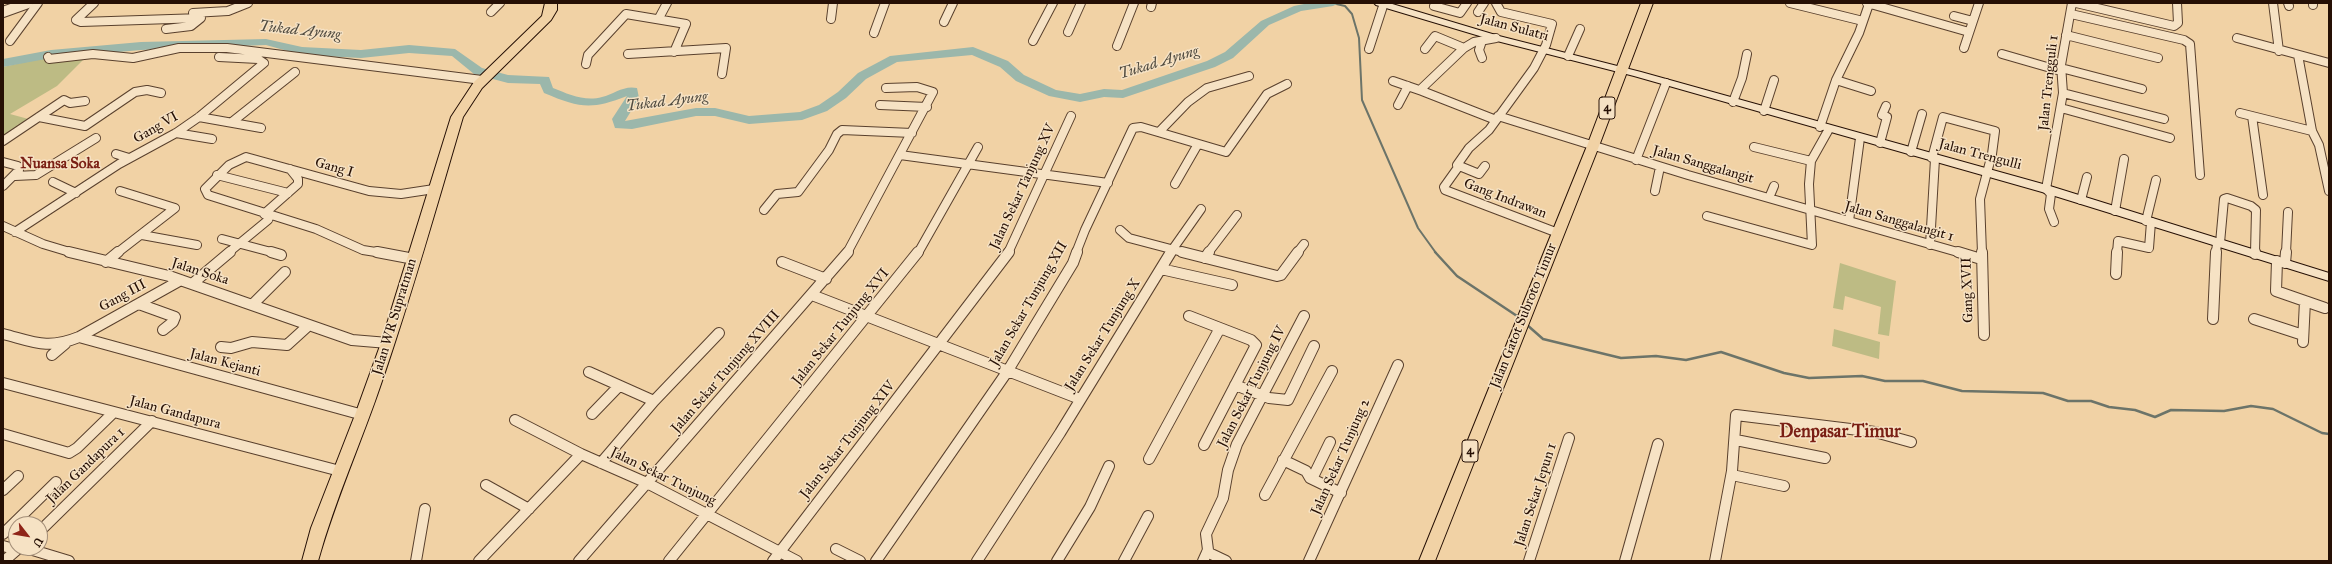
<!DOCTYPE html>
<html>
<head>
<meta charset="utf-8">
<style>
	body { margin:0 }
	#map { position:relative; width:2332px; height:564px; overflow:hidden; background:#f1d2a5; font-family:"IM FELL Great Primer",serif }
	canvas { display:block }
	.frame { position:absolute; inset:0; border:4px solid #261005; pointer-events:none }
	.north { position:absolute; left:8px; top:516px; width:40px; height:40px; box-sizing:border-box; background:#f6e2c4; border:1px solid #a38e78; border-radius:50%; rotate:121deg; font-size:11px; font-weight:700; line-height:16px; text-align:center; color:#261005 }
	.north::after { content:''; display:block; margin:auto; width:14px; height:18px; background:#8f2418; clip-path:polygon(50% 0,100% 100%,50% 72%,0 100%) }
</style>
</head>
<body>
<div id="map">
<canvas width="2332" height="564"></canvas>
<div class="frame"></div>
<div class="north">U</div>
</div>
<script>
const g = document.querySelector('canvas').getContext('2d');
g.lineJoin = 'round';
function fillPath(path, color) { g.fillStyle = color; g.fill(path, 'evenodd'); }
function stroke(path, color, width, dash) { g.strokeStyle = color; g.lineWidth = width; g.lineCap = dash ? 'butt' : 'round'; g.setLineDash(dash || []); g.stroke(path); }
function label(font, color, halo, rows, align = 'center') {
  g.font = font + ' "IM FELL Great Primer",serif'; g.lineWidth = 3; g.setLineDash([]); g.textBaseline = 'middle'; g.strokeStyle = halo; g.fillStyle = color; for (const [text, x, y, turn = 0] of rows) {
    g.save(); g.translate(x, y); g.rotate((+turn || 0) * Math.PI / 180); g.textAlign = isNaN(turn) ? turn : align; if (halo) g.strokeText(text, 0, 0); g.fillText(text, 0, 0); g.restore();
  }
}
fillPath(new Path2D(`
	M52,56H87L57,86L10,114L32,120L3,139V67Z
	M1840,263L1896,281L1889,336L1878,334L1881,307L1845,296L1843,310L1833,308Z
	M1834,329L1880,342L1879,359L1832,346Z`), '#bdbb84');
stroke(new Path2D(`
	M1332,3L1345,6L1352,14L1359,38L1362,100L1418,228L1436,253`), '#6c7469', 2);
stroke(new Path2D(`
	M1435,252L1457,276L1520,318
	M1526,324L1543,339L1621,358L1656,356L1686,360L1721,352L1784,373L1809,378L1862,376L1885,381H1923L1962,391L2043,393L2068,401H2091L2109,407L2135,410L2155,417L2171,410L2224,411L2251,406L2273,409L2322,433L2329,434`), '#6c7469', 2.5);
fillPath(new Path2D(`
	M1309,3H1339L1333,6L1301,11L1269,25L1233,58L1215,67L1123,98L1104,97L1080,102L1049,96L1016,81L1000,67L972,55L897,62L866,79L846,98L827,111L802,120L749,124L715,116H696L632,129L615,128L612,119L627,96C591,110 580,108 544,93L540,84L508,83L474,74L452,56L409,53L361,58L302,55L266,45L141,50L51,58L3,67V59L51,50L141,42L266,39L302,47L361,50L409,45L455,49L482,68L508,75L549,77L553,88C568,94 585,102 602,97C614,94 624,85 637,88L639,98L625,121L696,108H715L749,116L800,112L819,105L838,92L858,73L890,56L973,47L1008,61L1024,75L1056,90L1080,94L1104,89L1122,90L1207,61L1225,52L1261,21L1294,6Z`), '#9bb7ab');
const minorFar1 = new Path2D(`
	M94,3L76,20L81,22L201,18L191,26L166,29
	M1790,3L1863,21
	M1867,3L1969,32
	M2076,3L2174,26L2178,23L2177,3
	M2273,3L2279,51
	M2288,3L2289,6
	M2313,3V5
	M1434,6L1460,13L1467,3
	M1151,7L1152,3
	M491,12L500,3
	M1478,12L1484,3
	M193,13L228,11L248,3
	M2071,14L2184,40L2190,44L2200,175
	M1954,16L1973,21
	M659,18L667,3
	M831,19L833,3
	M944,22L953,3
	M1068,32L1081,3
	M874,33L885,3
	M2066,35L2158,58
	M2237,38L2329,63
	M10,41L38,3
	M1033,41L1053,3
	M1482,41L1479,50L1482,58
	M1117,46L1134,3
	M1464,48L1474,42L1496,38
	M1964,48L1979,3
	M1369,49L1384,3
	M1425,49L1435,36L1464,48L1422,88V91L1496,120
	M628,54L726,48L722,74
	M2002,54L2061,71
	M2298,55L2312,131L2319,145L2329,191
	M1568,56L1580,29
	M48,57L49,59L93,54L133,58L179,48H227L482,80
	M586,64L588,55L626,14L686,24L674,52
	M2061,68L2142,89
	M1836,80L1871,91
	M1393,81L1422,91
	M2063,93L2164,119
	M1733,102L1742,78L1747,54
	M880,105L927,107
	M1398,105L1408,86
	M2061,108L2170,138
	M1764,111L1774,80
	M2240,113L2312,131
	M1498,116L1688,175L1961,253
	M2252,116L2263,195
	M39,117L85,126L135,92L147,90L161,93
	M199,117L261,128
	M232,122L295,72
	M1820,127L1836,80L1859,33L1869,4
	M1159,132L1188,102L1207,88L1249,76
	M176,133L212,139
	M3,141L64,100L70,103L85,101
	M1880,143L1887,117L1882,115L1886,106
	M1754,147L1811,161
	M1911,152L1922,114
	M116,154L129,158
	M900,155L1108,183
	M1932,158L1943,117L1995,131L1992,154L1980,199L1982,253
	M1636,160L1666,83
	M3,162L18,166L19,170L3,186
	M1459,166L1444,187L1445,190L1558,233
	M1485,166L1479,174L1457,165L1469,148L1489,130L1534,68L1546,45L1552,24L1501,12L1496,3
	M217,175L288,193
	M15,176L36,175L96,138
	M53,182L76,193
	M1175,184L1198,144
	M1655,191L1660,167
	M1769,198L1774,186
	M2081,200L2087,177
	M764,210L777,194L798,192L829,150L837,134L842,130L912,133
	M2115,211L2124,159
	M264,214L298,184V179L290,169
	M1707,216L1812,245L1809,184L1811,161L1829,129
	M1849,221L1860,138
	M2146,221L2156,180
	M2054,222L2049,209L2051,194L2046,189L2063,93L2061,65L2072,3
	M3,226L43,244L73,253
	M1120,230L1129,238L1186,253
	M15,232L119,164L176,133L199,117L264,63L258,59L219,57
	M142,235L197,245
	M222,239L275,253
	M2220,243L2224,199L2227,198L2251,206L2256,210L2255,253
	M1930,245L1935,159
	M117,253L175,208L120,191
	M228,253L268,220
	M382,253L363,250L316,229L208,195L205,189L229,165L246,157L369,191L401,194L434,189
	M847,253L933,92L917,87L886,88
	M918,253L978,147
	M1008,253L1071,116
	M1076,253L1085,230L1133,128L1141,127L1226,152L1267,94L1287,84
	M1170,253L1201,209
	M1208,253L1237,215
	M1297,253L1304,244
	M2117,253L2118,241L2149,248L2151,222
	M2216,253L2217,243
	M2286,253L2288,212`);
const minor = new Path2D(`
	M69,252L169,276L352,340L388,343
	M271,252L281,255
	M377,252L414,259
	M1182,252L1277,276L1281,275L1298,252
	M1958,252L1981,259
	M1982,252L1984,335
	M2255,254V252
	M1205,258L1209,252
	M2277,261L2276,291L2325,308
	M106,262L118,252
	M782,262L826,279
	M2285,263L2286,252
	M1161,269L1232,285
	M2116,274L2117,252
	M192,284L230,252
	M812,295L1080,399
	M139,304L175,317L173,322L163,330
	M253,304L285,272
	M1189,316L1251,340L1256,345L1204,445
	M2213,319L2216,252
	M2254,319L2303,335
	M3,334C34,342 47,350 79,337L181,280
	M79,337L363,415
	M2303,342L2305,301
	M221,347L231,348L252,342L287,345L309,325
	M52,355L65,344
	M589,372L654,401
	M3,383L340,471
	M1235,385L1269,398L1288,400L1314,346
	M592,414L619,386
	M515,420L581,454L647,483L797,561
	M3,434L69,453L77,448L114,412
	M1736,440L1825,458
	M1149,459L1220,328
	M1283,460L1306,471L1310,478L1341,493
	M601,463L654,401L719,333
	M1732,475L1784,486
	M1312,479L1330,442
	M486,485L529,509
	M3,490L18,476
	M1265,495L1332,371
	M40,531L152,421
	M3,534L56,482
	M3,546L17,550
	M26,548L69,561
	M836,549L860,561
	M1207,552L1226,561
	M4,561L19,548
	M416,561L425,509
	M479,561L581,454
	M579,561L848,252
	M669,561L918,252
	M773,561L1009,252
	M876,561L1007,372L1073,263L1077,252
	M977,561L1060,433L1171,252
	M1057,561L1090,507L1109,466
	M1124,561L1148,516
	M1203,561L1208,550L1206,534L1223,498L1228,470L1237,444L1304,316
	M1309,561L1398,365
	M1529,561L1569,438
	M1625,561L1658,444
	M1715,561L1732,471L1736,415L1875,432L1911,442`);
const tertiary = new Path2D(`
	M3,12L28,3`);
const secondary = new Path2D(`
	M1374,3H1389L1499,36L1641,72L2050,186L2329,273V281L2042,192L1634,76L1493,40L1376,5Z`);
const primary = new Path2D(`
	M545,3H557V10L551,20L482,88L463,117C437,205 412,294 382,381C362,441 335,499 318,561H302L311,528L355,415L381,343L451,117L474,82L542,16Z`);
const trunk = new Path2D(`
	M1641,3H1653L1599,146L1435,561H1419L1587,146Z`);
stroke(minorFar1, '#59402d', 10);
stroke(minor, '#59402d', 12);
stroke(tertiary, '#59402d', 12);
stroke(secondary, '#261005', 2);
stroke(primary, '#261005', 2);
stroke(trunk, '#261005', 2);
stroke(minorFar1, '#f6e2c4', 8);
stroke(minor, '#f6e2c4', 10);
stroke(tertiary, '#f6e2c4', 10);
fillPath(secondary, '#f6e2c4');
fillPath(primary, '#f1d2a5');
fillPath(trunk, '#f1d2a5');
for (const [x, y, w] of [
	[1607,108,16],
	[1470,451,16]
]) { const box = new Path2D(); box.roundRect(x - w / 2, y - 11, w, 22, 3); g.fillStyle = '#f6e2c4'; g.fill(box); stroke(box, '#261005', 1); }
label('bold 13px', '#261005', null, [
	["4",1607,108],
	["4",1470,451]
]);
label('14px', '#261005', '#f6e2c4', [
	["Jalan Sulatri",1514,28,15],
	["Jalan Trengguli 1",2049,83,-84],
	["Gang VI",156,128,-30],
	["Jalan Trengulli",1980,155,15],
	["Jalan Sanggalangit",1703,165,16],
	["Gang I",334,168,16],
	["Jalan Sekar Tanjung XV",1023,187,-65],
	["Gang Indrawan",1505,199,21],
	["Jalan Sanggalangit 1",1899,222,16],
	["Jalan Soka",200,272,18],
	["Gang XVII",1968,290,-92],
	["Gang III",123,296,-29],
	["Jalan Sekar Tunjung XII",1029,304,-60],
	["Jalan Gatot Subroto Timur",1524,316,-68],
	["Jalan WR Supratman",395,317,-73],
	["Jalan Sekar Tunjung XVI",841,327,-51],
	["Jalan Sekar Tunjung X",1103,335,-58],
	["Jalan Kejanti",225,363,15],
	["Jalan Sekar Tunjung XVIII",726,372,-49],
	["Jalan Sekar Tunjung IV",1252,387,-63],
	["Jalan Gandapura",175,413,15],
	["Jalan Sekar Tunjung XIV",848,440,-52],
	["Jalan Sekar Tunjung 2",1341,457,-66],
	["Jalan Gandapura 1",86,466,-44],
	["Jalan Sekar Tunjung",663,477,26],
	["Jalan Sekar Jepun 1",1536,495,-72]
]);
label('italic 15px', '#4f4a3f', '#f6e2c4', [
	["Tukad Ayung",300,31,6],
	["Tukad Ayung",1159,63,-17],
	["Tukad Ayung",667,102,-7]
]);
label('bold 15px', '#7a1f14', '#f6e2c4', [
	["Nuansa Soka",60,164]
]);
label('bold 18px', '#7a1f14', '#f6e2c4', [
	["Denpasar Timur",1840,433]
]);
</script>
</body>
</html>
